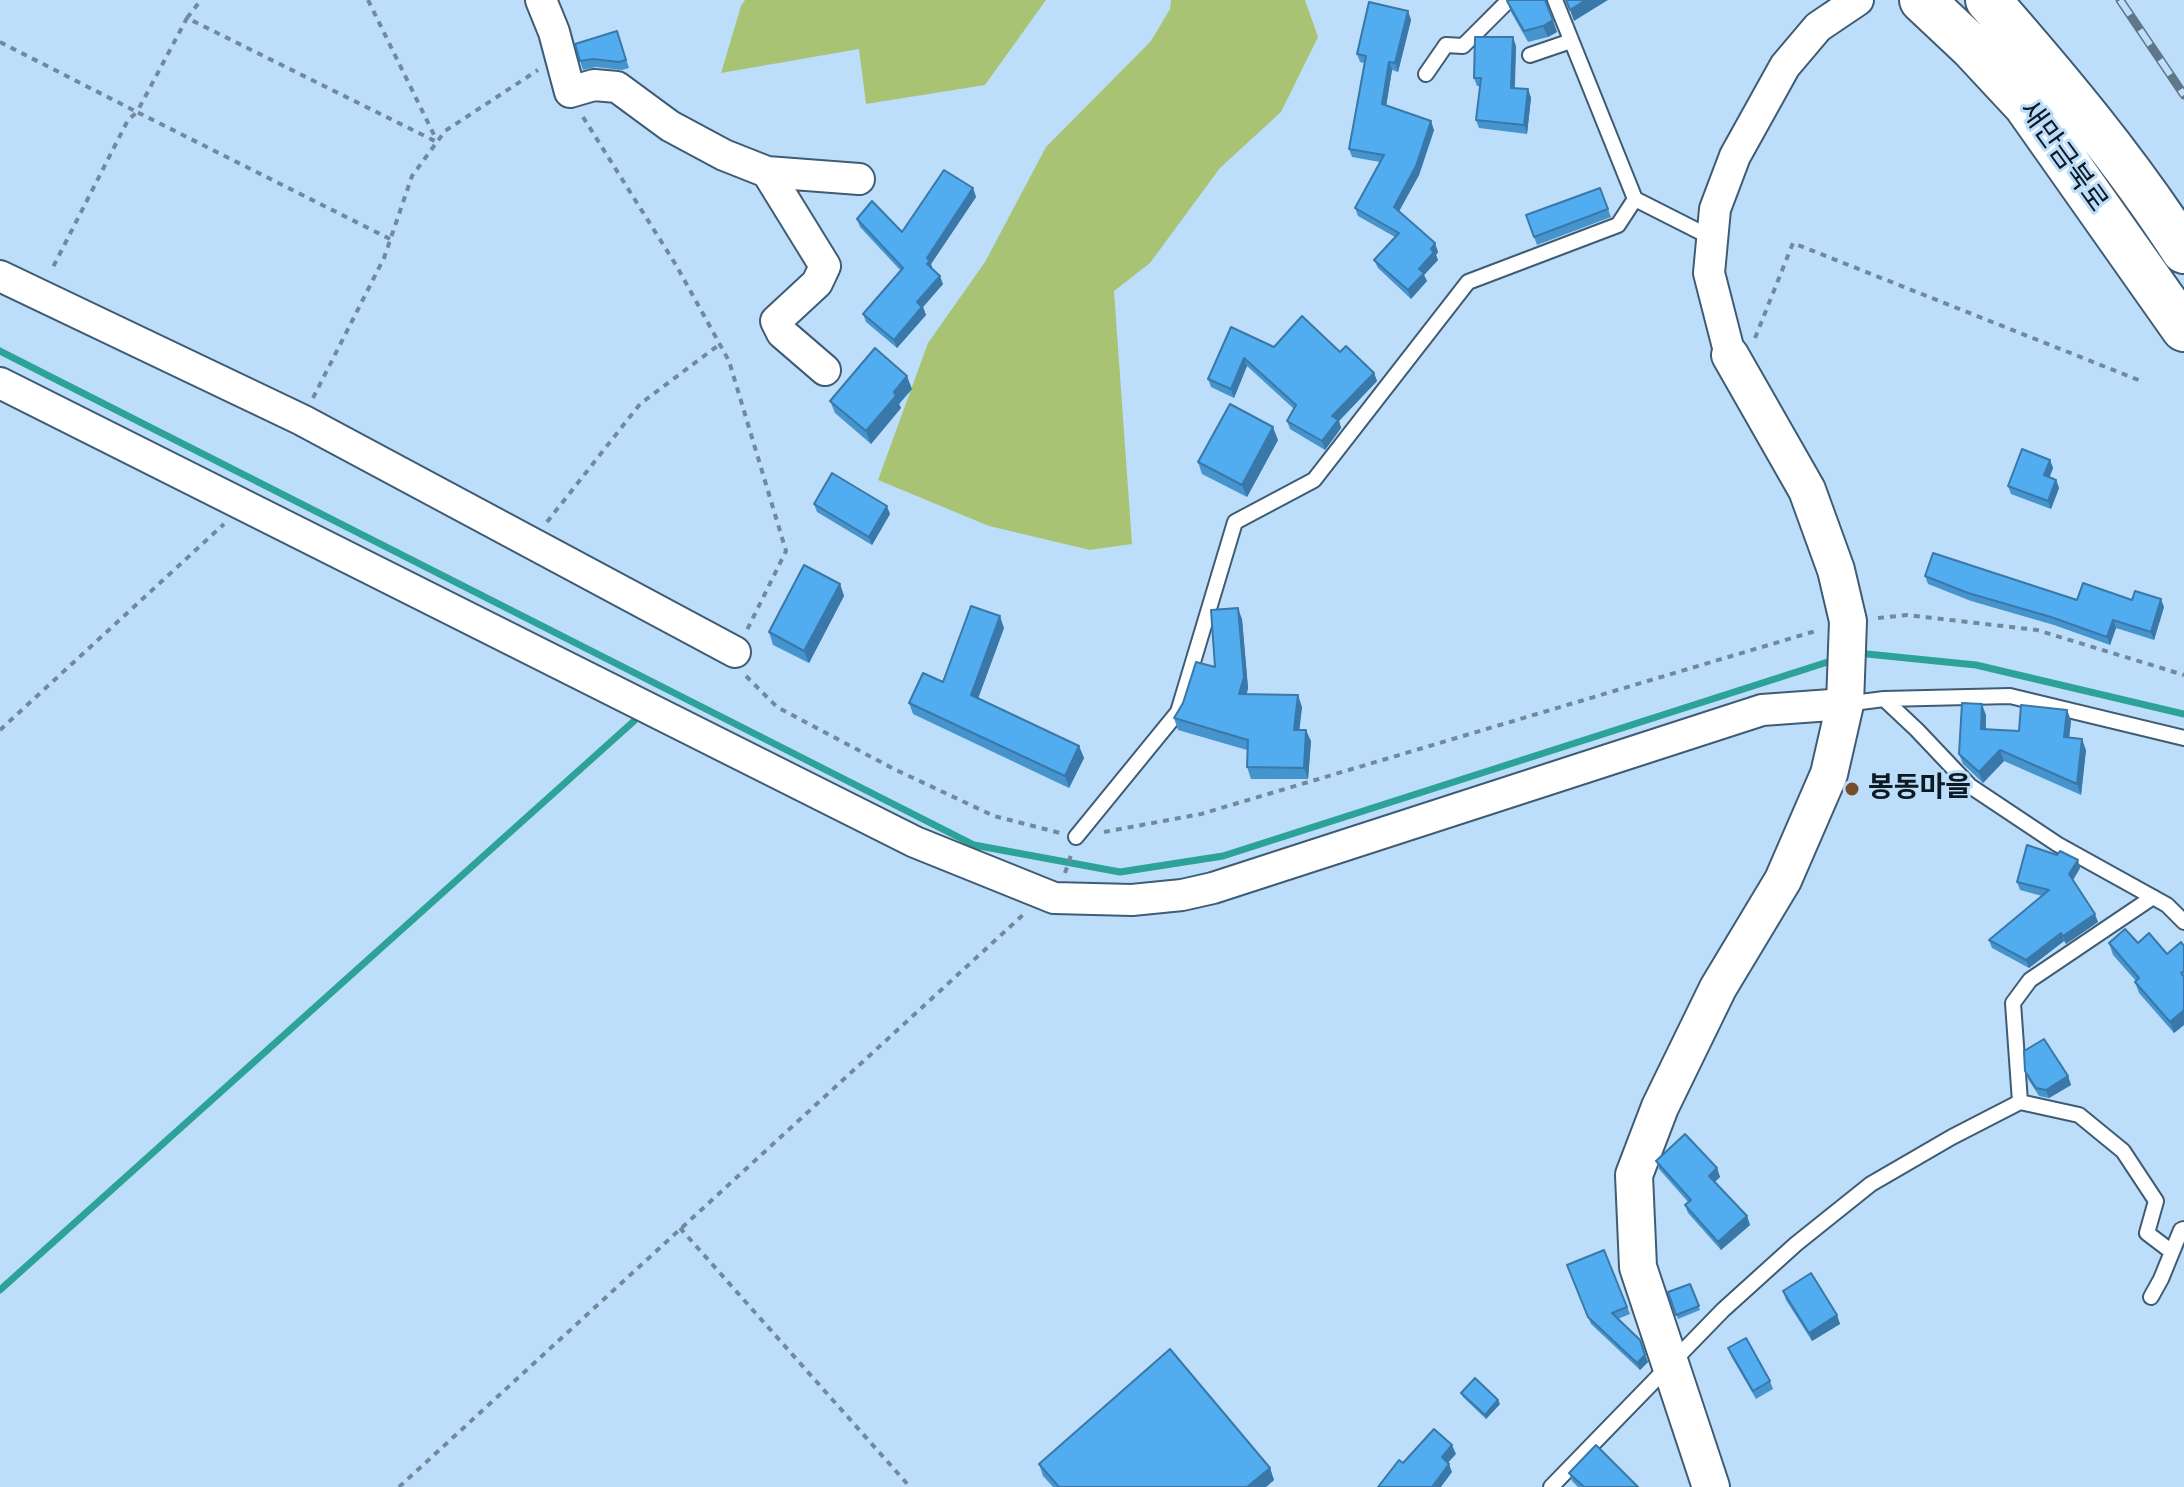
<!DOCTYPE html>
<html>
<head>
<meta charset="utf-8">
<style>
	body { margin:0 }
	canvas { display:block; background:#bddefa }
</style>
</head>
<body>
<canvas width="2184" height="1487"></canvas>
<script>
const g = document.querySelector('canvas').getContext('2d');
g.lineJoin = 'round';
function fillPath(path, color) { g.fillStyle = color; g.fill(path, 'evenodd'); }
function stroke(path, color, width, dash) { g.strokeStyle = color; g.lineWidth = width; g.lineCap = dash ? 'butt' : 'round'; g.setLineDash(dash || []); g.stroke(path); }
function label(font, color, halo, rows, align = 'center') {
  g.font = font + ' Roboto,"Noto Sans KR",sans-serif'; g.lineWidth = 6; g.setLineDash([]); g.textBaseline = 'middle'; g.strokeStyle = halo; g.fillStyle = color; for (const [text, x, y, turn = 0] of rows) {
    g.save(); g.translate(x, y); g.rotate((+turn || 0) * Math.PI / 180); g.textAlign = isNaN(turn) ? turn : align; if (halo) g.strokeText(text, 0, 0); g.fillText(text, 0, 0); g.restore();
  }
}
fillPath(new Path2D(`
	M745,0H1046L985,85L866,104L859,49L721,73L741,6Z
	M1171,0H1305L1318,37L1281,112L1220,168L1150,263L1114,291L1132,544L1090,550L989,526L878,480L928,343L985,262L1046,147L1151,41L1170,9Z`), '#a9c375');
stroke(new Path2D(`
	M0,351L974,845L1120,872L1223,856L1837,659
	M1857,653L1976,665L2184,714
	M0,1290L634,721`), '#2da299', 7);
const service = new Path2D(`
	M1555,0L1635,199L1712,238
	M1530,55L1571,41
	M1426,74L1446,45L1463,46L1509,0
	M1884,699L2010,696L2184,738
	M1845,704L1884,699L1917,730L1970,786L2057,844L2167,905L2184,922
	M1076,837L1178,712L1235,522L1314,480L1468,282L1618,225L1635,199
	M2153,897L2030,980L2013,1003L2020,1102L2079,1115L2123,1151L2156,1201L2147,1233L2172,1252
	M2151,1297L2161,1279L2181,1230L2184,1229
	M1551,1487L1723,1310L1796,1244L1871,1184L1952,1137L2020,1102`);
const minor = new Path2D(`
	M541,0L554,32L570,92L594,85L617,87L670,126L724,155L767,172L859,179
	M767,172L825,266L817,283L776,321L782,333L825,370
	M0,276L302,420L735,652
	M1730,355L1709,273L1715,209L1735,156L1785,66L1818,27L1858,0
	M0,383L915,842L1054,898L1132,900L1182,895L1213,888L1762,710L1845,704`);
const tertiary = new Path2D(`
	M1711,1487L1638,1267L1634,1175L1660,1107L1718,988L1783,880L1829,774L1845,704L1848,621L1836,570L1807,490L1730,355`);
const trunk = new Path2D(`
	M1922,0L1972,47L2026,105L2184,329
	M1988,0C2058,80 2126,161 2184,251`);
stroke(service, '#3f5c74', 18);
stroke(minor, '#3f5c74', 34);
stroke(tertiary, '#3f5c74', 40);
stroke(trunk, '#3f5c74', 48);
stroke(new Path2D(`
	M368,0L436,139
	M187,18L201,0
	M0,42L137,112L128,120L51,271
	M583,117L676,265L729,361L786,551L747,630
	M390,239L137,112L187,18L437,142
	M1755,338L1793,243L2141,381
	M313,398L384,258L412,176L445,131L538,70
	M547,522L640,404L720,344
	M1878,618L1907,615L2037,630L2184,675
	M746,676L777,707L894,769L994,816L1060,833
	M0,730L224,524
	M1104,832L1201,814L1819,630
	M1065,873L1071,855
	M680,1228L910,1487
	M399,1487L1025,913`), '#71899d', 4, [6, 6]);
stroke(service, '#fff', 14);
stroke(minor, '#fff', 30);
stroke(tertiary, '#fff', 36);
stroke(trunk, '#fff', 44);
const rail = new Path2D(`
	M2120,0L2184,95`);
stroke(rail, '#607689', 9);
stroke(rail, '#bddefa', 6, [18]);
fillPath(new Path2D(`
	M1507,1L1546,2L1557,32L1548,37L1528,42L1511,12Z
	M1408,11L1411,20L1398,72L1392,70L1386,106L1434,130L1419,175L1399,211L1435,243L1438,252L1436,255L1438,260L1424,275L1427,281L1411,299L1378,268L1374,260L1395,237L1358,216L1355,208L1380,162L1352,157L1349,149L1364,63L1360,62L1357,54Z
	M617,31L629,68L622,70L596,67L583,70L580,61Z
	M1516,46L1515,88L1528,89L1531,98L1527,134L1479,128L1476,120L1480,86H1477L1474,78Z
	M973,188L976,197L931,264L933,270L943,284L923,307L926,315L897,348L866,322L863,314L901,271L860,227L857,219L902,232Z
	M1600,188L1611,217L1537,245L1526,215Z
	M1231,327L1274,347L1340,352L1374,373L1377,381L1339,421L1341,428L1325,450L1290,429L1287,421L1294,409L1247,366L1234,398L1211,387L1208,379Z
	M912,389L899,404L901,408L871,444L835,413L830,401Z
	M1278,440L1247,497L1202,474L1198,462Z
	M2050,460L2053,468L2049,478L2056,480L2059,488L2051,509L2011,494L2008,486Z
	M814,504L890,514L872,545L817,512Z
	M1925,576L2077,600L2164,607L2154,640L2116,628L2110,645L2054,625L1971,601L1928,584Z
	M840,584L844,596L809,663L773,645L769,632Z
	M1242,619L1248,688L1247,694L1302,707L1299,730L1311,741L1308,779H1251L1247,767V750L1178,730L1174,718L1215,667Z
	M1004,628L978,698L1079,746L1084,758L1069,788L913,714L909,703L943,682Z
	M2067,710L2071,721L2069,738L2086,750L2081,795L2004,761L1983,783L1963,764L1959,754L1986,715V729L2019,731Z
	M2080,868L2073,880L2098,922L2066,944L2064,941L2029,968L1992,948L1989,940L2042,896L2020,890L2017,882Z
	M2109,943H2138L2167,954L2184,946V1025L2174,1033L2139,993L2135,982L2136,981L2113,955Z
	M2025,1071L2068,1076L2071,1085L2049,1098L2039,1096L2028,1079Z
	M1656,1161L1717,1168L1720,1177L1715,1182L1747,1216L1750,1225L1721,1250L1688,1213L1685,1205L1688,1202L1659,1169Z
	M1604,1250L1630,1314L1618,1319L1640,1340L1648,1362L1640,1370L1591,1324L1567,1265Z
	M1690,1284L1700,1310L1678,1319L1668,1292Z
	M1783,1291L1837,1315L1840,1324L1812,1341L1786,1300Z
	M1728,1348L1770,1381L1773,1389L1756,1399L1731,1356Z
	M1461,1393L1500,1404L1486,1419L1463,1397Z
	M1039,1464L1270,1468L1274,1480L1266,1487H1053L1043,1476Z
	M1569,1473L1638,1487H1578L1572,1481Z`), '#4694ce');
fillPath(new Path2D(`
	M1586,0H1608L1574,21L1570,10Z
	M1408,11L1411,20L1398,72L1395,63Z
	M1553,20L1557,32L1548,37L1543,26Z
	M1513,37L1516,46L1514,96L1511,88Z
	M1389,62L1392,70L1385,113L1382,104Z
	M1528,89L1531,98L1527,134L1524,125Z
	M1431,121L1434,130L1419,175L1397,215L1394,207Z
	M973,188L976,197L931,264L933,270L927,264V258Z
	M1435,243L1438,252L1436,255L1438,260L1424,275L1427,281L1411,299L1408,290Z
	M940,276L943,284L923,307L926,315L897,348L894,340L917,302Z
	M1244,358L1247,366L1234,398L1231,389Z
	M1374,373L1377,381L1339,421L1341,428L1325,450L1322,441L1332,416Z
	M907,376L912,389L899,404L901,408L871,444L866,431L894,392Z
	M1273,427L1278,440L1247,497L1242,485Z
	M2050,460L2053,468L2047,484L2044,475Z
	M2056,480L2059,488L2051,509L2048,501Z
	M887,506L890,514L872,545L869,537Z
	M840,584L844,596L809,663L804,651Z
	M2161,599L2164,607L2154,640L2151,632Z
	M1238,608L1242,619L1248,688L1243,706L1239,694Z
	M1000,616L1004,628L975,707L971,695Z
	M2113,620L2116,628L2110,645L2107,637Z
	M1298,695L1302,707L1298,742L1294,730Z
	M1982,704L1986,715L1985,739L1981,729Z
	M2067,710L2071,721L2068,748L2064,737Z
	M1306,730L1311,741L1308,779L1304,768Z
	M2082,739L2086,750L2081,795L2077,784Z
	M1079,746L1084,758L1069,788L1065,776Z
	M2000,750L2004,761L1983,783L1979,772Z
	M2078,860L2080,868L2072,882L2069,874Z
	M2095,914L2098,922L2066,944L2063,936Z
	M2061,933L2064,941L2029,968L2026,960Z
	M2184,1010V1025L2174,1033L2170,1022Z
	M2068,1076L2071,1085L2049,1098L2046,1090Z
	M1717,1168L1720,1177L1712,1184L1709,1176Z
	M1747,1216L1750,1225L1721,1250L1718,1242Z
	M1837,1315L1840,1324L1812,1341L1809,1333Z
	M1645,1355L1648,1362L1640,1370L1637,1363Z
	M1498,1400L1500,1404L1486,1419L1485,1415Z
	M1452,1445L1456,1454L1445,1466L1442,1457Z
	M1449,1464L1452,1472L1441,1487H1432Z
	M1270,1468L1274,1480L1266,1487H1247Z`), '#3978a8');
const building = new Path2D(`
	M1508,0H1545L1553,20L1543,26L1524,31L1507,1Z
	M1566,0H1586L1570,10Z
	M1369,2L1408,11L1395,63L1389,62L1382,104L1431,121L1416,166L1394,207L1435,243L1431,249L1434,252L1419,269L1424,273L1408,290L1374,260L1399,233L1355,208L1384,155L1349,149L1366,56L1357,54Z
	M617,31L626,60L619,62L593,59L580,61L575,44Z
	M1475,37H1513L1511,88L1528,89L1524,125L1476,120L1481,78H1474Z
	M944,170L973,188L927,258L930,261L927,264L940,276L917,302L922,307L894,340L863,314L903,268L857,219L872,201L902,232Z
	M1600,188L1608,209L1534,237L1526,215Z
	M1302,316L1340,352L1346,346L1374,373L1332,416L1338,420L1322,441L1287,421L1296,405L1244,358L1231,389L1208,379L1231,327L1274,347Z
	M875,348L907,376L894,392L896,396L866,431L830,401Z
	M1230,404L1273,427L1242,485L1198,462Z
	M2022,449L2050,460L2044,475L2056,480L2048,501L2008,486Z
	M832,473L887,506L869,537L814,504Z
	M1933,553L2077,600L2083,583L2132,600L2135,591L2161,599L2151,632L2113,620L2107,637L2051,617L1968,593L1925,576Z
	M804,565L840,584L804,651L769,632Z
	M971,606L1000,616L971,695L1079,746L1065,776L909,703L923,673L943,682Z
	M1238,608L1244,677L1239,694L1298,695L1294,730H1306L1304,768L1247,767L1248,740L1174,718L1183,703L1196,662L1215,667L1211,610Z
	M1962,703L1982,704L1981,729L2019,731L2021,705L2067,710L2064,737L2082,739L2077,784L2000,750L1979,772L1959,754Z
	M2027,845L2057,855L2060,851L2078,860L2069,874L2095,914L2063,936L2061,933L2026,960L1989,940L2049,890L2017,882Z
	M2125,929L2138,943L2149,933L2167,954L2181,942L2184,946V971L2181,973L2184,977V1010L2170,1022L2135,982L2139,978L2109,943Z
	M2044,1039L2068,1076L2046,1090L2036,1088L2025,1071L2024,1051Z
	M1685,1134L1717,1168L1709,1176L1747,1216L1718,1242L1685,1205L1691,1200L1656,1161Z
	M1604,1250L1627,1307L1612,1313L1640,1340L1645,1355L1637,1363L1588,1317L1567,1265Z
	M1811,1273L1837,1315L1809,1333L1783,1291Z
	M1690,1284L1699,1306L1676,1315L1668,1292Z
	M1746,1338L1770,1381L1753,1391L1728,1348Z
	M1170,1349L1270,1468L1247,1487H1059L1039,1464Z
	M1475,1378L1498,1400L1485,1415L1461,1393Z
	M1434,1429L1452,1445L1442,1457L1449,1464L1432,1487H1378L1399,1460L1403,1463Z
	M1596,1445L1638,1487H1584L1569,1473Z`);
fillPath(building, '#51acf0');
stroke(building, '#3978a8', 2);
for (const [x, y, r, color] of [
	[1852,789,8,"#734e29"]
]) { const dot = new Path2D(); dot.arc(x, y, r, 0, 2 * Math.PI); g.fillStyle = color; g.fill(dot); stroke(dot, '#bddefa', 3); }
label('28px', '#0d1923', '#bddefa', [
	["새만금북로",2062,157,54]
]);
label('bold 28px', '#0d1923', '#bddefa', [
	["봉동마을",1868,789]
], 'left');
</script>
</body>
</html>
